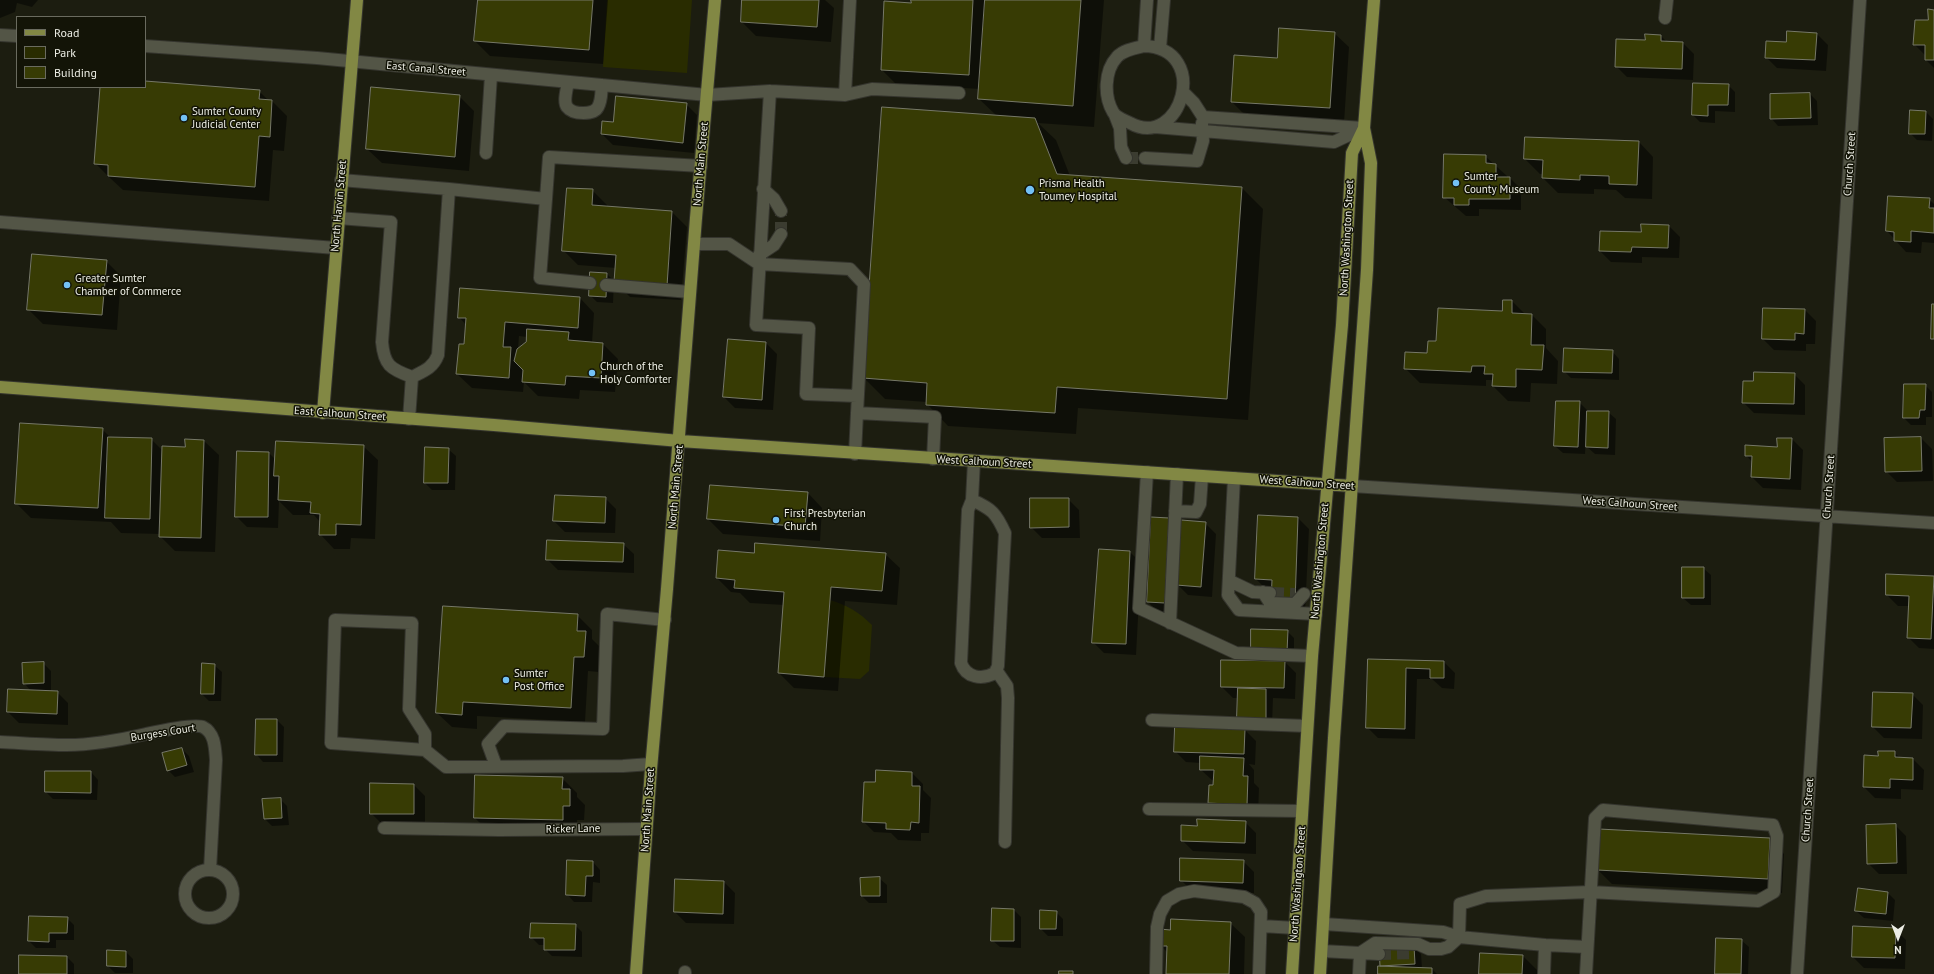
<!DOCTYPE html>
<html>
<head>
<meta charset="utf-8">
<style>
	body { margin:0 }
	#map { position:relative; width:1934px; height:974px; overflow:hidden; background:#1c1d10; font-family:"PT Sans",sans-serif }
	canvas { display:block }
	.legend { position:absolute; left:16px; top:16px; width:130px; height:72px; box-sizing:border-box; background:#131407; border:1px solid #6a6b5f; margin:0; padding:5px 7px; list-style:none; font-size:12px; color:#ecede4 }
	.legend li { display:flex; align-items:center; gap:8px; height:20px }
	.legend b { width:20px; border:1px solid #6a6b5f }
	.north { position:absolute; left:1878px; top:918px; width:40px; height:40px; -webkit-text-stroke:3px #131407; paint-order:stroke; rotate:180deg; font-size:11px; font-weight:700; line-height:16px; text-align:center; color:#ecede4 }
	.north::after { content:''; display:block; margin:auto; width:14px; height:18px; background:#ecede4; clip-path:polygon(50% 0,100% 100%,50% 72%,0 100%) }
</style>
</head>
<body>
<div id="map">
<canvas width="1934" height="974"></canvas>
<ul class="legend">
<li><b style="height:5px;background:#828844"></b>Road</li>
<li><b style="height:11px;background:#292c00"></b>Park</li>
<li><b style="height:11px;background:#373b04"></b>Building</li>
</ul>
<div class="north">N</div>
</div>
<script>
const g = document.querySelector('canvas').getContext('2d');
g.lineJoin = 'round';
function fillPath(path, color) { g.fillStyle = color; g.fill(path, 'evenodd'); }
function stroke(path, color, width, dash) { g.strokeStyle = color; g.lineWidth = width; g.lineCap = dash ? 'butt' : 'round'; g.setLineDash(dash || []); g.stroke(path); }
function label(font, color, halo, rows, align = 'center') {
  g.font = font + ' "PT Sans",sans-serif'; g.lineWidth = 3; g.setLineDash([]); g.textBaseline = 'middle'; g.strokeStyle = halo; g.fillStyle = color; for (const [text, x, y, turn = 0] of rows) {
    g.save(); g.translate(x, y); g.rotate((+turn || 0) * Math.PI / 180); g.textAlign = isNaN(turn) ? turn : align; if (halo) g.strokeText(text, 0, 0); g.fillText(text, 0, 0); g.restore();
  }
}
fillPath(new Path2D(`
	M607,0H692L687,73L603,67Z
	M830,600C847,605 859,612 872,625L869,671L860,679L824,677Z`), '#292c00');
fillPath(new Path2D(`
	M0,0H38L32,7L17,3L15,12L0,18Z
	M479,0H608L603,64L490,56L475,41Z
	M743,0H825L834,8L831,42L756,36L742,22Z
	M912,0H1104L1094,127L1038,123L1056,140L1070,176L1242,188L1263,209L1248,420L1078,408L1076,434L948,426L927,404V402L885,399L864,378L997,116L979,99L980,89L896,84L882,70L912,4Z
	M1934,11V68L1926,60V56L1914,44Z
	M1334,33L1349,47L1344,123L1247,117L1232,102L1278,59Z
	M1817,34L1828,45L1826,71L1777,68L1766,57L1787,44Z
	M1661,36L1667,42L1683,43L1694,54L1693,80L1627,77L1616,66Z
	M145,82L259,91L269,101H272L287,116L284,151L273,150L269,201L123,190L110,178L95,163L116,87H145Z
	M1728,85L1735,92V112L1715,111V123L1700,122L1693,115Z
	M1810,94L1817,101L1818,125L1778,126L1771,118Z
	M459,96L474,111L469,171L382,163L367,149Z
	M686,104L697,115L694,153L613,145L602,134L614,123Z
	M1926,112L1933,119L1932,141L1917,140L1910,133Z
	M1526,138L1639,142L1653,157L1652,199L1625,198L1616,190L1594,189V194L1558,193L1543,178L1544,174H1540L1525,159Z
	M1485,156L1507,176V178H1510L1521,189V210L1479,209V216H1466L1444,197Z
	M592,190L607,205V207L672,212L687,227L681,300L630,297L614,281L613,303L597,302L590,295L607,274L615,282L616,268L578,265L563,250Z
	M1929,199L1934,204V243L1922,242L1921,253L1906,252L1887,231Z
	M1669,226L1680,237L1679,258L1642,257V263L1611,262L1600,251L1642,233Z
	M106,261L121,276L117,330L43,324L28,309Z
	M580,298L594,313L592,343L603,344L618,359L615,392L580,390L579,399L538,396L524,382L523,392L472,388L457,374L465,345L466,325L459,317ZM519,336L527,337V343L518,349Z
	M1504,301H1512L1525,314L1532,315L1546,329V348L1558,361L1557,384L1531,383L1530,402L1508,401L1493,386L1492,380H1486V386L1420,383L1405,368L1428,354L1437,342L1503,312Z
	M1764,309L1805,310L1816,321L1815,344H1806V351L1774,350L1763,339Z
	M728,341L766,343L777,354L773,410L735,408L724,397Z
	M1612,351L1619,359V380L1571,378L1564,371Z
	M1794,374L1805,385V415L1754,413L1743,402L1754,382Z
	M1925,385L1932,392V417H1926V425H1911L1904,418Z
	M1579,402L1587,410L1585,454L1563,453L1555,446Z
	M1588,412H1608L1616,419L1615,455L1595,454L1587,447Z
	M102,429L112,439H151L163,451L186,448L204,441L219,455L215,552L175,551L160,536V534L121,533L111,522L31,518L16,503Z
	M1921,438L1932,449L1933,481L1897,482L1886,471Z
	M1778,439H1792L1803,450L1801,490L1763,488L1752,477V462L1746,455L1778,448Z
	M363,446L378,460L375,539L351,538L350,549H334L320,534V522L314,515H293L279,501L278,528L247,527L236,516L269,453L276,460Z
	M448,449L456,456L455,490H432L425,483Z
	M808,493L822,508L820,541L723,534L708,519Z
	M605,498L616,509L615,533L565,532L554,521Z
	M1068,499L1079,510L1080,538H1042L1031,527Z
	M1298,518L1309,529L1305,613L1267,590L1256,579Z
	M1205,523L1216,534L1212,597L1188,595L1177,584L1176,613H1159L1148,602L1181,531Z
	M623,544L634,554V573L558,570L547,559Z
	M1130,552L1141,563L1136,655L1104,653L1093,642Z
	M755,554H885L900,568L897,605L845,601L838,691L794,688L779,673L784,605L750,603L740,593L731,592L717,578Z
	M1703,568L1711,575V605H1691L1683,598Z
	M1934,577V649L1919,648L1908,637L1909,606H1898L1887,595Z
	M577,615L592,630V639L600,647L599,672L588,671L585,722L477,716V729L452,727L437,713Z
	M1287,631L1294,638V658L1259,657Z
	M1369,660L1444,662L1455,673L1454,689L1442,688L1432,679H1417L1415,739L1378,738L1367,727Z
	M1285,662L1296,673L1295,699L1273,698L1272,725L1238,698H1233L1222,687Z
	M43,663L51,671V692H57L68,703V725L19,723L8,712L9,690L31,691L24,683Z
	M214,665L222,672L221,701H209L202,694Z
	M1912,694L1923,705L1922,739L1884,738L1873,727Z
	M277,720L284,727L283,762H263L256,754Z
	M1245,730L1256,741L1255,765L1249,764L1254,770V783L1259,788L1258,815L1220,814L1209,803L1215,781L1212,780L1201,770V763L1186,762L1175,751Z
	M182,749L189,756L194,772L175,777L168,770Z
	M1894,752L1901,759H1913L1924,770L1923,790L1901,789V799L1875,798L1864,787L1879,757Z
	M91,772L98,780L97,800L53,799L46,792Z
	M912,773L923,784V790L931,798L929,833H921V841L898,840L891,833L874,832L863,821L876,783Z
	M562,778L577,793V797L585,805L584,820H577V834L490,833L475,818Z
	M414,785L425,796V825L382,824L371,813Z
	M280,799L287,806L289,825L272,826L265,819Z
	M1245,822L1256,833V854L1193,851L1182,840L1198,827Z
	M1895,825L1906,836L1907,874H1879L1868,863Z
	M1770,839L1784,854L1782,893L1612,884L1598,870Z
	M1243,861L1254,872V893L1192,891L1181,880Z
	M593,862L600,870V883L593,882L592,902H574L567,894Z
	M879,878L887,885V903H869L862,896Z
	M724,882L735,893L734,924L686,923L675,912Z
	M1888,893L1895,900L1893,921L1864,918L1856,911Z
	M1014,910L1021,917V948L1000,947L992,940Z
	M1056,912L1063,919V936H1048L1041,929Z
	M67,918L74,925V940H56V948H36L29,941Z
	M1230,923L1245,937L1244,974H1167L1168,953L1160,945L1171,931Z
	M575,925L582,932V957L552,956L545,949V945H539L531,937Z
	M1895,929L1906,940L1905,969L1864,968L1853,957Z
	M1741,940L1749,947L1748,974H1716Z
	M1414,947L1421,954L1422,968L1432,969L1437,974H1379L1382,967L1381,965Z
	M126,952L133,959V973H115L108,966Z
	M1523,956L1537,970V974H1480Z
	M67,957L74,964V974H20Z`), '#0007');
const building = new Path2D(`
	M478,0H593L589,50L474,41Z
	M742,0H819L817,27L741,22Z
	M911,0H973L969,75L881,70L884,1L911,3Z
	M985,0H1081L1073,106L978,99Z
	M1928,9L1934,10V60H1925V45H1913L1915,20H1928Z
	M1279,28L1335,32L1330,108L1231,102L1234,55L1277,58Z
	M1787,31L1817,33L1815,60L1765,58L1766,41L1786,42Z
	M1645,34L1661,35V41L1683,42L1682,69L1615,67L1616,39L1645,40Z
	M145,81L260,90L259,99L272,100L270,137L259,136L255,187L108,176V165L94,164L100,87H145Z
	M1693,83L1729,84L1728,105H1708V116L1692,115Z
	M371,87L460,95L455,157L366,149Z
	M1810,93L1811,118L1770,119V94Z
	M616,96L687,103L683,143L601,134L602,121L613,122Z
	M882,107L1035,118L1057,174L1242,187L1227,399L1057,387L1055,413L926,405L927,383L863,378Z
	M1910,110L1926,111L1925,134H1909Z
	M1525,137L1639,141L1637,185L1609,184V176L1580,175V180L1542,178L1543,160L1524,159Z
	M1444,154L1486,155V163L1496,164V177H1510V199H1469V205H1454V198H1443Z
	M567,188L593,189L592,205L672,211L667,286L614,282L616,255L562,251Z
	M1888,196L1930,198L1929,208H1934V233L1911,231V242L1894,241V232L1886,231Z
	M1641,224L1669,225L1668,248L1632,247L1631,252L1599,251L1600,231L1641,232Z
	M32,254L107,260L102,315L27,310Z
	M590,272L607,273L606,297L589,296Z
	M460,288L580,297L578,328L505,322L503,347H511L509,378L456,374L459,344H464L466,318H458Z
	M1503,300H1512V313L1532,314L1531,345H1544L1542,370L1516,369V387L1492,386L1493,374H1484L1485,366H1472L1471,372L1404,369L1405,352L1427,353L1428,341H1436L1438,308L1502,311Z
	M1932,304H1934V339H1931Z
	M1763,308L1805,309L1804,334L1795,333V340L1762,339Z
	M527,329L569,332L568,340L603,343L601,378L566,376L565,385L522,382L523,370L514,361L517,349L526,342Z
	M728,339L766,342L762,400L723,397Z
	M1564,348L1613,350L1612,373L1563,372Z
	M1754,372L1795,373L1794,404L1742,403L1743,381H1753Z
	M1904,384H1926L1925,410H1920L1919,418H1903Z
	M1556,401H1580L1578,447L1554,446Z
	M1587,411H1609L1608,448L1586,447Z
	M20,423L103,428L98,508L15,504Z
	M108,437L152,438L150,519L105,518Z
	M1921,437L1922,471L1885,472L1884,438Z
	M1777,438H1792L1790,479L1751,477L1752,456H1745V445L1777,447Z
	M185,439L204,440L201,538L159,537L162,446L185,447Z
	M276,441L364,445L361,525L336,524V535H319L320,514L310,513L311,502L278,500L279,476H274Z
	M425,447L449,448L448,483H424Z
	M237,451L269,452L268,517H235Z
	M710,485L808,492L805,527L707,519Z
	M555,495L606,497L605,523L553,521Z
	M1030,498H1069V527L1030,528Z
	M1258,515L1298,517L1295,603L1271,602L1272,580L1255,579Z
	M1151,517L1169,518L1165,603L1147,602Z
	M1181,520L1206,522L1201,587L1176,585Z
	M547,540L624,543L623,562L546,560Z
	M755,543L886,553L882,591L831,587L824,677L778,673L784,592L734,588L735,580L716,578L718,550L754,553Z
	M1099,549L1130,551L1126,644L1092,643Z
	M1682,567H1704V598H1682Z
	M1886,574L1934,576L1931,639L1907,638L1909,596L1886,595Z
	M443,606L578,614L577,631H586L584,657H574L571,708L463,702L462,715L436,713Z
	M1251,629L1288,630L1287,652L1251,651Z
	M1368,659L1444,661V678H1430V669L1406,668L1405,729L1366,728Z
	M1221,660L1285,661L1284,688L1221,687Z
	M44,662V683L23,684L22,663Z
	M202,663L215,664L214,694H201Z
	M1238,688L1266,689V719L1237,718Z
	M8,689L58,691L57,714L7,712Z
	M1873,692L1913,693L1911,728L1872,727Z
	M256,719H277V755H255Z
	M1175,727L1245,729L1244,754L1174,752Z
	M182,748L187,765L167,771L162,753Z
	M1878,751H1895V757L1913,758V780L1890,779V788L1863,787L1864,755L1878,756Z
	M1200,756L1244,758L1243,776H1248L1247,805L1208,803L1209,785H1213L1214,770H1200Z
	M876,770L912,772V786H920L919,823L911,822L910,830L886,829V823L862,822L864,782H875Z
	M45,771H91V793L45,792Z
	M475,775L563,777L562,789H570V806H563V820L474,818Z
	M370,783L414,784V814H370Z
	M281,798L282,818L264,819L262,799Z
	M1197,819L1246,821L1245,843L1181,841V825L1197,826Z
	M1896,824L1897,863L1867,864L1866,825Z
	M1599,829L1770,838L1768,879L1597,870Z
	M1180,858L1244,860L1243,883L1180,881Z
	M567,860L593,861V876H586L585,896L566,895Z
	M880,877V896H861L860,878Z
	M675,879L724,881L723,914L674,912Z
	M1858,888L1888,892L1886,914L1855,911Z
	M992,908L1014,909V941H991Z
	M1040,910L1057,911L1056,929H1040Z
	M29,916L68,917L67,933H49V942L28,941Z
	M1171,919L1231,922L1229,974H1166L1167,946H1159L1160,929L1170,930Z
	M531,923L576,924L575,950H544V938H530Z
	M1853,926L1896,928L1895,958L1852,957Z
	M1716,938L1742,939L1741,974H1715Z
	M1414,946L1415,964L1380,966L1379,947Z
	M107,950L126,951V967L107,966Z
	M1480,953L1523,955L1522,974H1479Z
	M19,955L67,956V974H19Z
	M1378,966L1432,968V974H1378Z
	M1059,971H1073V974H1059Z`);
fillPath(building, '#373b04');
stroke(building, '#767868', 1);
stroke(new Path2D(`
	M1126,158H1145
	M781,234V211
	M1272,593L1295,594
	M1379,954L1414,953`), '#3b3c30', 12, [12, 6]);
const minor = new Path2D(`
	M1665,18L1667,0
	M0,35L17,36
	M145,46L317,58L707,95L770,91L845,95L872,89L959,93
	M1144,46C1212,48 1181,151 1130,123C1124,120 1116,118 1113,112C1104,97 1104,71 1117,57C1123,50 1135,48 1144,46Z
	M1144,46L1147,0
	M1160,48L1164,0
	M568,82C567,89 563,101 567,107C573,115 594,115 598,107C602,100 601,92 602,85
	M770,91L756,325L809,328L806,394L857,396
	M1184,93L1194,103L1203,117L1363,128
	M845,95L850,0
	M1115,115L1120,128L1121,147L1126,158
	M1155,127L1334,142L1364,128
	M486,153L491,75
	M1145,158L1197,161L1203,141L1202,123
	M341,180L449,189L438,355C433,368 424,371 412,377L409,419
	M449,189L546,199L549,157L701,166
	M763,189L774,199L781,211
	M546,199L540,278L590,283
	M338,218L391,222L382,342C384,365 390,369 412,377
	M0,222L336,248
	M695,244H729L759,264L850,269L864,284L857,413L935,417L933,459
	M759,255L774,245L781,234
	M606,285L690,292
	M855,454L857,413
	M1147,472L1139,608L1236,653L1312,656
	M1234,478L1228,595L1239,610L1316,614
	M1352,486L1934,523
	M972,500C992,509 996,513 1005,533L998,666L995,673C982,680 966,678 961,663L968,510L972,500L974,461
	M1175,511L1196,512L1200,504L1202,476
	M1230,581L1253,592L1270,593
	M1263,592L1270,603L1295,604L1304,594
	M1170,623L1177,474
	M996,670L1007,686L1008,698L1005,842
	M1152,720L1307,726
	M0,742C22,743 45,745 67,745C94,745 120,740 146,734C155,732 195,723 203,727C215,733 215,748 216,760L210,870
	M425,750L331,743L335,620L412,623L409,709L425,734V750L446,767L623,766L651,764
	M496,766L488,744L504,726L603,729L607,614L665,620
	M1149,809L1302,811
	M384,828L499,830L646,829
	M185 894a24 24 0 1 1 48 0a24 24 0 1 1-48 0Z
	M1324,924L1443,932L1459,937L1545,945
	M1262,926L1295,928
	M1322,951L1360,953L1375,943L1418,944L1429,949H1441L1448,947L1459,937L1460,904L1486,896L1590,892L1758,901L1774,892L1777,836L1773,825L1603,810L1595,818L1586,974
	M685,974V972
	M1156,974L1157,927L1160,914L1167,901L1179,894L1194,891L1244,897L1255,903L1261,912L1259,974
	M1359,974L1360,953L1379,954
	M1544,974L1545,945L1587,947
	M1797,974L1860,0`);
const major = new Path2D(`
	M0,387L494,425L680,441L1352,486
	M323,413L357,0
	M636,974L651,769L667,589L696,218L715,0
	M1292,974L1312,656L1342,325L1352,153L1364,128
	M1320,974L1334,738L1367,270L1371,163L1364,128L1374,0`);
stroke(minor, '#35352e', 14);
stroke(major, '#35352e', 14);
stroke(minor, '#535546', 12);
stroke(major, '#828844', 12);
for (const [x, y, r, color] of [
	[184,118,4,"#73c1f5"],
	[1456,183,4,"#73c1f5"],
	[1030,190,5,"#73c1f5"],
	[67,285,4,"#73c1f5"],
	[592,373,4,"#73c1f5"],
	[776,520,4,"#73c1f5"],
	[506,680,4,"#73c1f5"]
]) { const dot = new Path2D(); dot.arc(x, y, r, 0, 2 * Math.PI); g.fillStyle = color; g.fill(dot); stroke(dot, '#131407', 1.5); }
label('11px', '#ecede4', '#131407', [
	["East Canal Street",426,69,5],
	["North Main Street",701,164,-85],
	["Church Street",1850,164,-86],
	["North Harvin Street",339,206,-85],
	["North Washington Street",1347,238,-87],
	["East Calhoun Street",340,414,4],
	["West Calhoun Street",984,462,3],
	["West Calhoun Street",1307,483,4],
	["North Main Street",676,487,-85],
	["Church Street",1829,487,-86],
	["West Calhoun Street",1630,504,4],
	["North Washington Street",1320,561,-85],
	["Burgess Court",163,733,-9],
	["North Main Street",648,810,-86],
	["Church Street",1808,810,-86],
	["Ricker Lane",573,829,-1],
	["North Washington Street",1298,884,-86]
]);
label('11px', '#ecede4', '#131407', [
	["Sumter County",192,112],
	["Judicial Center",192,125],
	["Sumter",1464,177],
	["County Museum",1464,190],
	["Prisma Health",1039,184],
	["Toumey Hospital",1039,197],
	["Greater Sumter",75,279],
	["Chamber of Commerce",75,292],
	["Church of the",600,367],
	["Holy Comforter",600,380],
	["First Presbyterian",784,514],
	["Church",784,527],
	["Sumter",514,674],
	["Post Office",514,687]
], 'left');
</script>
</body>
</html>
